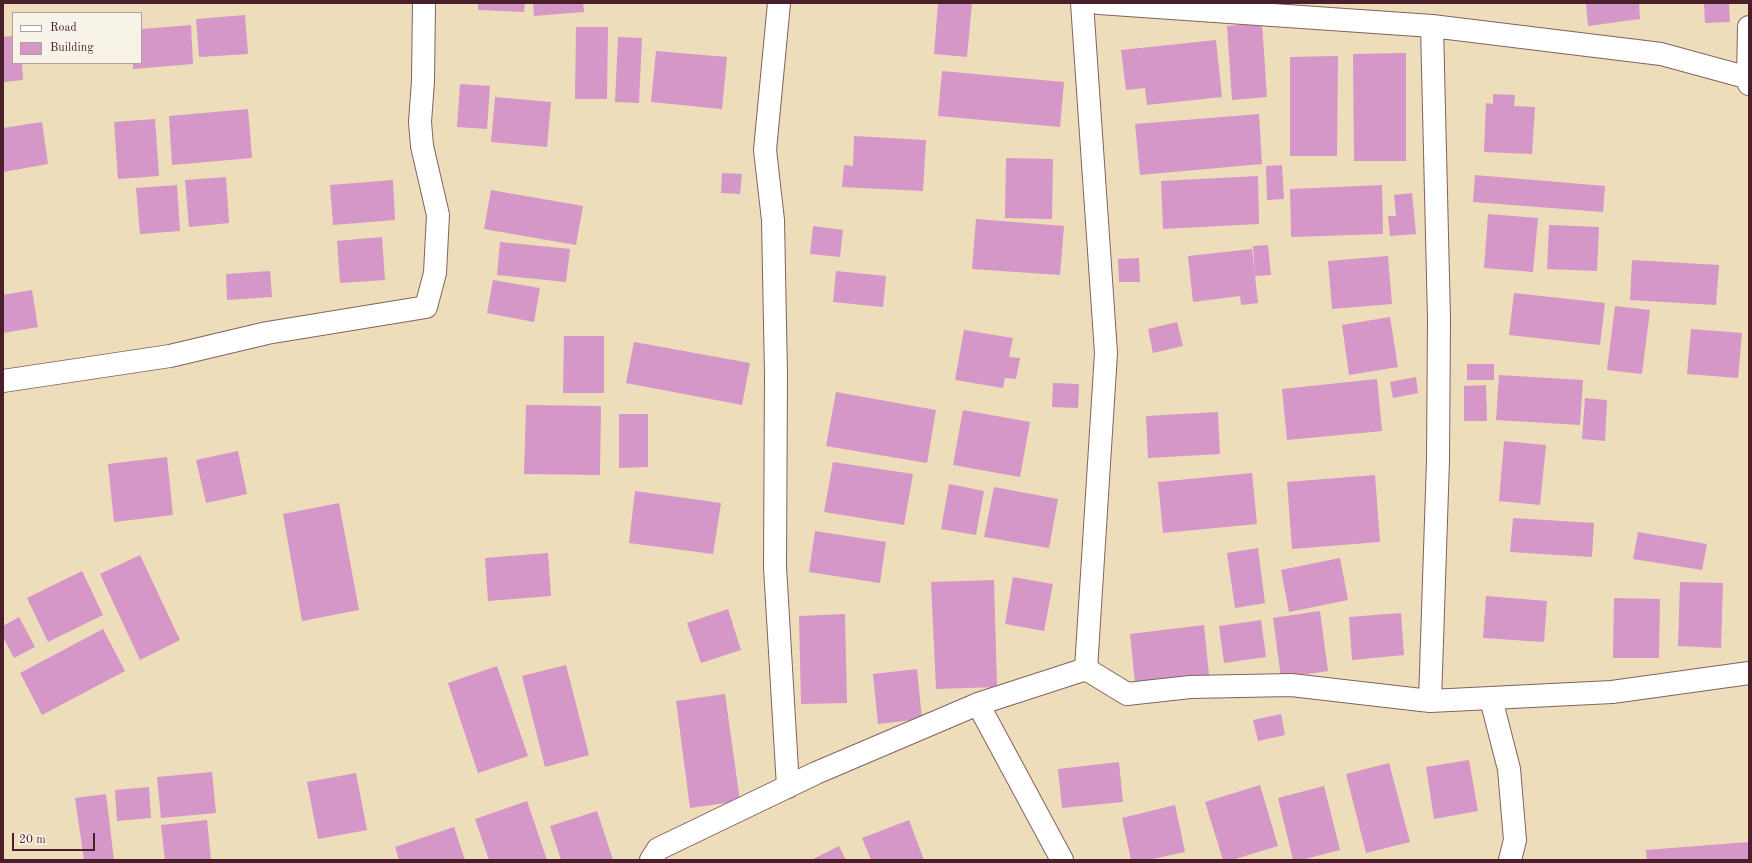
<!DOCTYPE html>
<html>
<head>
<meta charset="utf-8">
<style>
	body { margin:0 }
	#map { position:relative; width:1752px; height:863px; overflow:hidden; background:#eeddba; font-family:"Old Standard TT",serif }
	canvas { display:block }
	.frame { position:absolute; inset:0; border:4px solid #4a1f2b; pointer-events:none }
	.legend { position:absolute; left:12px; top:12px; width:130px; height:52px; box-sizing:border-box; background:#f7f3e8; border:1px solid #b29e9c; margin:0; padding:5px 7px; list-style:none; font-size:12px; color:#4a1f2b }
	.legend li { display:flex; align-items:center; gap:8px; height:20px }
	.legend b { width:20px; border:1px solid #b29e9c }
	.scale { position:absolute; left:12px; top:833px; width:83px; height:18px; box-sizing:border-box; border:2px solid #4a1f2b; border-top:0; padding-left:5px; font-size:12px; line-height:14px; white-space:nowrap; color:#4a1f2b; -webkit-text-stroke:3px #f7f3e8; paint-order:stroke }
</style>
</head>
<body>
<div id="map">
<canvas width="1752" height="863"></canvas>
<div class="frame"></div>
<ul class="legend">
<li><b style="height:5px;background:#fff"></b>Road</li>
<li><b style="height:11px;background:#d596c8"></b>Building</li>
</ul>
<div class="scale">20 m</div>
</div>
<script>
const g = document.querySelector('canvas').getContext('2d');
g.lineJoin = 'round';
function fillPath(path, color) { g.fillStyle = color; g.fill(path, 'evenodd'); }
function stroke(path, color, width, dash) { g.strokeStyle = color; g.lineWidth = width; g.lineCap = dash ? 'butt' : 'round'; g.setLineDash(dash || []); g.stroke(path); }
fillPath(new Path2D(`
	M478,3H525L524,12L478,10Z
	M533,3H583L584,12L534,16Z
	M938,3H972L967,57L934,54Z
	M1586,3H1639L1640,19L1588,26Z
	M1704,3H1729L1730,22L1705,23Z
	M245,15L248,54L199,57L196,19Z
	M1262,23L1267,97L1232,100L1227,26Z
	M191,25L193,64L133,69V63H141V29Z
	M576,27H608L607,99H575Z
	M13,36V63H22L23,80L3,82V37Z
	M618,37L642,38L639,103L615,102Z
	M1216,40L1222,97L1147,105L1145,88L1126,90L1121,50Z
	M656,51L727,57L722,109L651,102Z
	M1406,53V161H1354L1353,54Z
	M1338,56L1337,156H1290V57Z
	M942,71L1064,82L1060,127L938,116Z
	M460,84L490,86L487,129L457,127Z
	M1493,94L1515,95L1514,106L1535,107L1532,154L1484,152L1486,103L1493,104Z
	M495,97L551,102L547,147L491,142Z
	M248,109L252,158L172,165L169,116Z
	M1259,114L1262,164L1140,175L1135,124Z
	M155,119L159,176L118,179L114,122Z
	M42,122L48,164L3,172V128Z
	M854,136L926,140L923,191L842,187L844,165L853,166Z
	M1006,158L1053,159L1052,219L1005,218Z
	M1282,165L1284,199L1267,200L1266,166Z
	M722,173L742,174L740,194L721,193Z
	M1475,175L1605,186L1603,212L1473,202Z
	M1258,176L1259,224L1163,229L1161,181Z
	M226,177L229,223L189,227L185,180Z
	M393,180L395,220L333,225L330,185Z
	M177,185L180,231L140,234L136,188Z
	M1382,185L1383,234L1291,237L1290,189Z
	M491,190L583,206L576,245L484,229Z
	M1412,193L1416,234L1390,236L1388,216H1396L1394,195Z
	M1488,214L1538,218L1533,272L1484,268Z
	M976,219L1064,226L1060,275L972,269Z
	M1549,225L1599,227L1597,271L1547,269Z
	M813,226L843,230L840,257L810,254Z
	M382,237L385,280L340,283L337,241Z
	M500,242L570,249L566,282L497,275Z
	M1268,245L1271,275L1255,276L1253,246Z
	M1252,249L1258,303L1241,305L1240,296L1193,302L1188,256Z
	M1388,256L1392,304L1332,309L1328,261Z
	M1139,258L1140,282H1119L1118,259Z
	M1632,260L1719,265L1716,305L1630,300Z
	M270,271L272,297L227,300L226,274Z
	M836,271L886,276L883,307L833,302Z
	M493,280L540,288L534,322L487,313Z
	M32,290L38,327L3,333V295Z
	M1514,293L1605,303L1600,345L1509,335Z
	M1615,306L1650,310L1642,374L1607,370Z
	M1390,317L1398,367L1349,375L1342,325Z
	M1177,322L1183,346L1153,353L1148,329Z
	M1691,329L1742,333L1738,378L1687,374Z
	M964,330L1013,338L1009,357L1020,358L1016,379L1005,378L1003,388L955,380Z
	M564,336H604V393H563Z
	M634,342L750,363L742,405L626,383Z
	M1467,364H1494V380H1467Z
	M1499,375L1583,380L1580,425L1496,420Z
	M1416,377L1418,393L1393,398L1390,382Z
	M1377,379L1382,431L1287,440L1282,389Z
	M1053,383L1079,384L1078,408L1052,407Z
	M1486,385L1487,421H1464V386Z
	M836,392L936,410L927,463L826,446Z
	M1585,398L1607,400L1605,441L1582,439Z
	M526,405L601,406L600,475L524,474Z
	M963,410L1030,422L1020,477L953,465Z
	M1218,412L1220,454L1148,458L1146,416Z
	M619,414H648V467L619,468Z
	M1504,441L1546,445L1540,505L1499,501Z
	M238,451L247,494L206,503L196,460Z
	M167,457L173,515L114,522L108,464Z
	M833,462L913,474L904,525L824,512Z
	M1252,473L1257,524L1163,533L1158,482Z
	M1375,475L1380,542L1292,549L1287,482Z
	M949,484L984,491L976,535L941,529Z
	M994,487L1058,499L1049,548L984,537Z
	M635,491L721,503L713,554L629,543Z
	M339,503L359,610L302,621L283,514Z
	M1513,518L1594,523L1592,557L1510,552Z
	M815,531L886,542L880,583L809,572Z
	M1638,532L1707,544L1702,570L1633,559Z
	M1258,548L1265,603L1235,608L1227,553Z
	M548,553L551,596L488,601L485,558Z
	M140,555L180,640L140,660L100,574Z
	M1340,558L1348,600L1289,612L1281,570Z
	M82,571L103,615L48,642L27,598Z
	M1013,577L1053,584L1044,631L1005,624Z
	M994,580L997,687L936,689L931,582Z
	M1680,582L1723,583L1721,648L1678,646Z
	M1486,596L1547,601L1544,642L1483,638Z
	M1614,598L1660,599L1659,658H1613Z
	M728,609L741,650L701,663L687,623Z
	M1320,611L1328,671L1281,678L1273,618Z
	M1401,613L1404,655L1352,660L1349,617Z
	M845,614L847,703L801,704L799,616Z
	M19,617L35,647L14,658L3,637V626Z
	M1261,620L1266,657L1224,663L1219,626Z
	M1204,625L1209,675L1135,683L1130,634Z
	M103,629L125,671L42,715L20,673Z
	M566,665L589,755L545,767L522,676Z
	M497,666L528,756L478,773L448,683Z
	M917,669L922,719L878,724L873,674Z
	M725,694L740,801L690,808L676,701Z
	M1281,714L1285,735L1258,741L1253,720Z
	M1469,760L1478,811L1434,819L1426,767Z
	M1119,762L1123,802L1062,808L1058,769Z
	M1389,763L1410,842L1366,853L1346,774Z
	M212,772L216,813L161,818L157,777Z
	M356,773L367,830L318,839L307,782Z
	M1260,785L1278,846L1232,860H1223L1205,802Z
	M1324,786L1340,850L1301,860H1293L1278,798Z
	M149,787L151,818L117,821L115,790Z
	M106,794L114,860H84L75,798Z
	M527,801L547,860H489L475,819Z
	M1175,805L1185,852L1148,860H1131L1122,818Z
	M597,811L613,860H561L550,826Z
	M207,820L211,860H165L161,825Z
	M909,820L924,860H871L862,838Z
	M454,827L465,860H399L395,847Z
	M1749,842V860H1647L1646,850Z
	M839,846L846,860H811Z`), '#d596c8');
const street = new Path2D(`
	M779,3L765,150L773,220L776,375L775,567L788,787
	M1082,3L1106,353L1086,669
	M1099,3L1432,26L1661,54L1749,78
	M1749,27L1748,79L1749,84
	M3,381L170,356L267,333L426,307L435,273L438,215L422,146L420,122L423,81L424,3
	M1491,699L1509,769L1515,840L1510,860
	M1430,701L1438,460L1439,319L1432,26
	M978,704L1062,860
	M651,860L658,849L816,773L978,704L1086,669L1127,694L1190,687L1291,685L1430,701L1612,692L1749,673`);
stroke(street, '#83625d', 24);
stroke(street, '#fff', 22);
</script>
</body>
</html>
